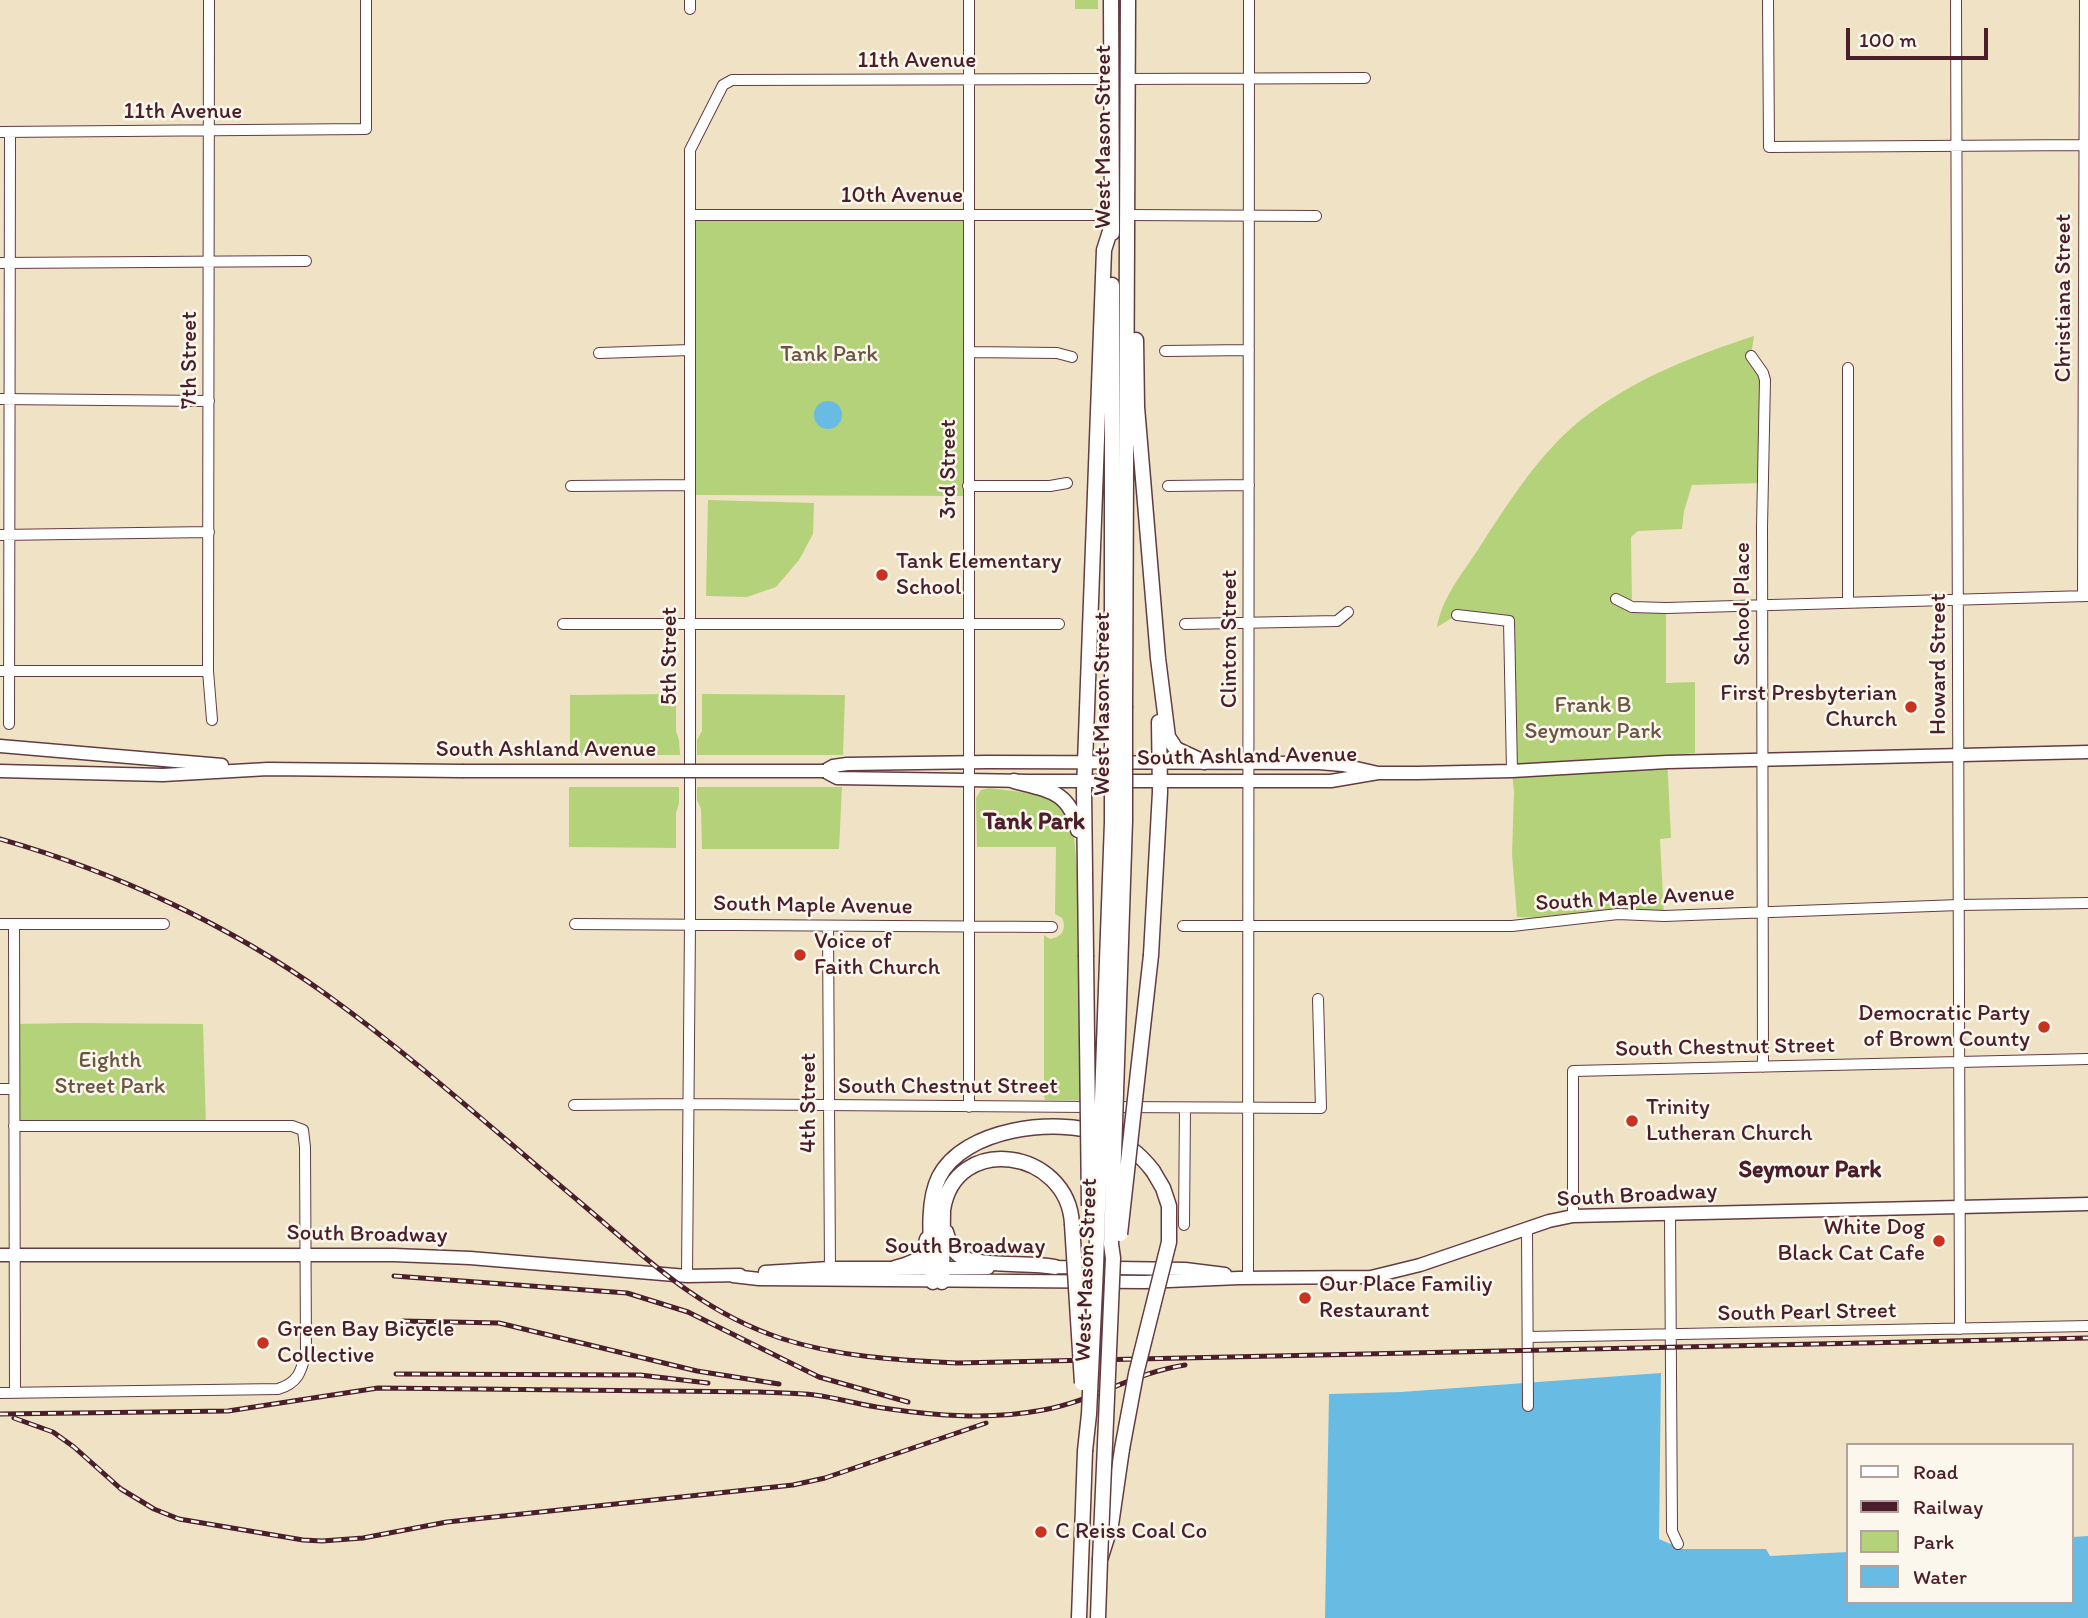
<!DOCTYPE html>
<html>
<head>
<meta charset="utf-8">
<style>
	body { margin:0 }
	#map { position:relative; width:2088px; height:1618px; overflow:hidden; background:#f0e3c5; font-family:Itim,sans-serif }
	canvas { display:block }
	.legend { position:absolute; left:1846px; top:1443px; width:228px; height:161px; box-sizing:border-box; background:#fbf7ec; border:2px solid #b4a19f; margin:0; padding:9px 12px; list-style:none; font-size:21px; color:#4a1f2b }
	.legend li { display:flex; align-items:center; gap:14px; height:35px }
	.legend b { width:35px; border:2px solid #b4a19f }
	.scale { position:absolute; left:1846px; top:28px; width:142px; height:32px; box-sizing:border-box; border:4px solid #4a1f2b; border-top:0; padding-left:9px; font-size:21px; line-height:24px; white-space:nowrap; color:#4a1f2b; -webkit-text-stroke:5px #fbf7ec; paint-order:stroke }
</style>
</head>
<body>
<div id="map">
<canvas width="2088" height="1618"></canvas>
<ul class="legend">
<li><b style="height:9px;background:#fff"></b>Road</li>
<li><b style="height:9px;background:#4a1f2b"></b>Railway</li>
<li><b style="height:19px;background:#b4d279"></b>Park</li>
<li><b style="height:19px;background:#68bce4"></b>Water</li>
</ul>
<div class="scale">100 m</div>
</div>
<script>
const g = document.querySelector('canvas').getContext('2d');
g.lineJoin = 'round';
function fillPath(path, color) { g.fillStyle = color; g.fill(path, 'evenodd'); }
function stroke(path, color, width, dash) { g.strokeStyle = color; g.lineWidth = width; g.lineCap = dash ? 'butt' : 'round'; g.setLineDash(dash || []); g.stroke(path); }
function label(font, color, halo, rows, align = 'center') {
  g.font = font + ' Itim,sans-serif'; g.lineWidth = 5; g.setLineDash([]); g.textBaseline = 'middle'; g.strokeStyle = halo; g.fillStyle = color; for (const [text, x, y, turn = 0] of rows) {
    g.save(); g.translate(x, y); g.rotate((+turn || 0) * Math.PI / 180); g.textAlign = isNaN(turn) ? turn : align; if (halo) g.strokeText(text, 0, 0); g.fillText(text, 0, 0); g.restore();
  }
}
fillPath(new Path2D(`
	M1075,0H1098V9H1075Z
	M691,215L969,216L968,496L690,495Z
	M1754,336L1751,356L1763,373L1762,483L1692,485L1684,511L1682,529L1638,531L1631,537L1632,607L1666,608V683L1695,682V753L1667,756L1671,838L1660,839L1664,916L1571,919L1517,917L1512,854L1514,792L1511,761L1509,622L1457,615L1437,627C1442,597 1463,573 1479,548C1510,500 1543,447 1590,413C1639,377 1696,355 1754,336Z
	M708,500L814,503L813,534L799,560L776,587L747,597L706,596Z
	M676,694V731L679,740L680,755H570V695Z
	M702,694L845,695L843,755H697V740L702,731Z
	M569,787H679V803L676,813V848L569,847Z
	M697,787H842L839,849H702L701,809L697,800Z
	M989,788L1045,795L1065,808L1074,835L1080,908L1082,1100H1045L1044,1096V935L1050,939C1062,937 1067,929 1062,918L1055,914L1056,847H977L976,798L981,790Z
	M74,1023L203,1024L206,1126H14L15,1024Z`), '#b4d279');
fillPath(new Path2D(`
	M814 415a14 14 0 1 1 28 0a14 14 0 1 1-28 0Z
	M1661,1373L1659,1539L1682,1549H1766L1770,1556L1848,1552V1602H2072V1537L2088,1536V1618H1325L1329,1394L1401,1392Z`), '#68bce4');
const street = new Path2D(`
	M209,0L208,671L212,720
	M690,0V9
	M1768,0L1769,147L2088,145
	M1956,0L1960,1329
	M1127,79L1365,78
	M0,132L366,129V0
	M691,215H1112
	M1126,215L1316,216
	M0,263L306,261
	M1165,351L1249,350
	M969,352L1057,353L1072,357
	M599,353L690,350
	M1751,356L1763,373L1765,380L1762,527L1763,1067
	M0,399L209,401
	M571,486L690,485
	M968,486H1050L1067,483
	M1168,486L1249,485
	M0,535L209,532
	M2083,596L2085,0
	M1616,599L1632,607L1666,608L2087,596
	M1848,603V368
	M1457,615L1509,621L1512,771
	M563,624H1059
	M1185,624L1337,621L1348,612
	M0,671H208
	M9,724L10,132
	M0,924H164
	M14,924L15,1393
	M575,924L1052,927
	M828,926L830,1273
	M1183,926H1512L1618,914L1664,916L1959,905L2088,903
	M0,1089H14
	M574,1105L687,1104L1091,1107
	M969,1107V0
	M1110,1107L1321,1108L1318,999
	M1670,1214L1672,1531L1678,1544
	M1573,1216V1071L2088,1059
	M1184,1225L1185,1108
	M1527,1229L1528,1406
	M687,1276L690,924V150L723,85L732,80L1112,79
	M1248,1278L1249,0
	M1528,1337L2088,1326
	M0,1393L278,1389C298,1383 301,1372 306,1353L305,1147L303,1130L292,1126H14`);
const secondary = new Path2D(`
	M0,746L222,765
	M0,771L163,775L268,769L462,771
	M1378,773L1331,781H1030L837,778L824,771L833,766L847,764L987,762L1319,763L1343,765L1378,773H1418L1512,771L1667,762L2088,752
	M0,1255H394L470,1258L687,1276L740,1275
	M1048,1267L1185,1269L1225,1274
	M765,1272L830,1268H988
	M733,1276L759,1279L1145,1282L1239,1278L1371,1277L1420,1265L1549,1221L1573,1216L2088,1204`);
const primary = new Path2D(`
	M1111,0L1112,233
	M1136,340L1137,407L1158,658L1168,737L1176,749L1204,762
	M1112,706V285
	M1125,706L1128,0
	M1014,781C1048,790 1070,791 1078,830
	M1086,955L1084,790L1104,250L1112,225
	M1151,955L1160,792L1159,722
	M946,1232C949,1242 952,1250 960,1256C975,1267 1031,1262 1055,1267
	M895,1268C915,1262 923,1261 927,1239
	M933,1282C932,1251 925,1205 939,1177C964,1128 1056,1117 1103,1134C1124,1141 1140,1154 1153,1171
	M942,1282L943,1210C955,1132 1068,1149 1072,1224
	M1079,1618L1085,1451
	M1098,1618L1100,1560L1111,1525L1122,1449`);
stroke(street, '#633c42', 12);
stroke(secondary, '#633c42', 15);
stroke(primary, '#633c42', 17);
stroke(street, '#fff', 10);
stroke(secondary, '#fff', 12);
stroke(primary, '#fff', 14);
const rail = new Path2D(`
	M0,839C115,872 230,925 327,995C416,1059 498,1134 582,1204C646,1258 699,1311 780,1338C838,1357 897,1360 957,1363L2088,1338
	M394,1276L627,1293L688,1312L819,1377L908,1402
	M402,1321L499,1323L697,1371L779,1384
	M396,1374L640,1375L708,1383
	M0,1414L228,1411L378,1388L761,1392C779,1393 797,1393 815,1395C838,1398 860,1405 883,1408C936,1416 990,1420 1043,1410C1094,1401 1133,1373 1185,1365
	M14,1418L53,1432L74,1447L121,1489L154,1509L179,1519L303,1540L322,1541L363,1538L447,1522L793,1485L825,1478L986,1423`);
stroke(rail, '#4a1f2b', 5);
stroke(rail, '#fbf7ec', 2.5, [8]);
const secondaryBridge = new Path2D(`
	M462,771H824`);
const primaryBridge = new Path2D(`
	M1086,955L1089,1206
	M1072,1224L1082,1383
	M1120,1234L1151,955
	M1122,1449L1136,1374L1169,1242V1206L1163,1188L1153,1171
	M1085,1451L1089,1414L1096,1266L1112,822V706
	M1100,1560L1113,1258L1111,1244L1125,821V706`);
stroke(secondaryBridge, '#633c42', 15, []);
stroke(primaryBridge, '#633c42', 17, []);
stroke(secondaryBridge, '#fff', 12);
stroke(primaryBridge, '#fff', 14);
for (const [x, y, r, color] of [
	[882,575,7,"#c8321e"],
	[1911,707,7,"#c8321e"],
	[800,955,7,"#c8321e"],
	[2044,1027,7,"#c8321e"],
	[1632,1121,7,"#c8321e"],
	[1939,1241,7,"#c8321e"],
	[1305,1298,7,"#c8321e"],
	[263,1343,7,"#c8321e"],
	[1041,1532,7,"#c8321e"]
]) { const dot = new Path2D(); dot.arc(x, y, r, 0, 2 * Math.PI); g.fillStyle = color; g.fill(dot); stroke(dot, '#fbf7ec', 2.5); }
label('23px', '#4a1f2b', '#fbf7ec', [
	["11th Avenue",917,61],
	["11th Avenue",183,112],
	["West Mason Street",1104,137,-90],
	["10th Avenue",902,196],
	["Christiana Street",2064,298,-90],
	["7th Street",190,360,-90],
	["3rd Street",949,469,-90],
	["School Place",1743,604,-90],
	["Clinton Street",1230,639,-90],
	["5th Street",670,656,-90],
	["Howard Street",1939,664,-90],
	["West Mason Street",1103,704,-90],
	["South Ashland Avenue",546,750],
	["South Ashland Avenue",1247,757,-1],
	["South Maple Avenue",1635,899,-3],
	["South Maple Avenue",813,906,1],
	["South Chestnut Street",1725,1048,-1],
	["South Chestnut Street",948,1087],
	["4th Street",809,1103,-90],
	["South Broadway",1637,1196,-3],
	["South Broadway",367,1235,1],
	["South Broadway",965,1247],
	["West Mason Street",1087,1270,-88],
	["South Pearl Street",1807,1313,-1]
]);
label('23px', '#6a5542', '#fbf7ec', [
	["Tank Park",829,355],
	["Frank B",1593,706],
	["Seymour Park",1593,732],
	["Eighth",110,1061],
	["Street Park",110,1087]
]);
label('23px', '#4a1f2b', '#fbf7ec', [
	["Tank Elementary",896,562],
	["School",896,588],
	["First Presbyterian",1897,694,"right"],
	["Church",1897,720,"right"],
	["Voice of",814,942],
	["Faith Church",814,968],
	["Democratic Party",2030,1014,"right"],
	["of Brown County",2030,1040,"right"],
	["Trinity",1646,1108],
	["Lutheran Church",1646,1134],
	["White Dog",1925,1228,"right"],
	["Black Cat Cafe",1925,1254,"right"],
	["Our Place Familiy",1319,1285],
	["Restaurant",1319,1311],
	["Green Bay Bicycle",277,1330],
	["Collective",277,1356],
	["C Reiss Coal Co",1055,1532]
], 'left');
label('bold 24px', '#4a1f2b', '#fbf7ec', [
	["Tank Park",1034,823],
	["Seymour Park",1810,1171]
]);
</script>
</body>
</html>
